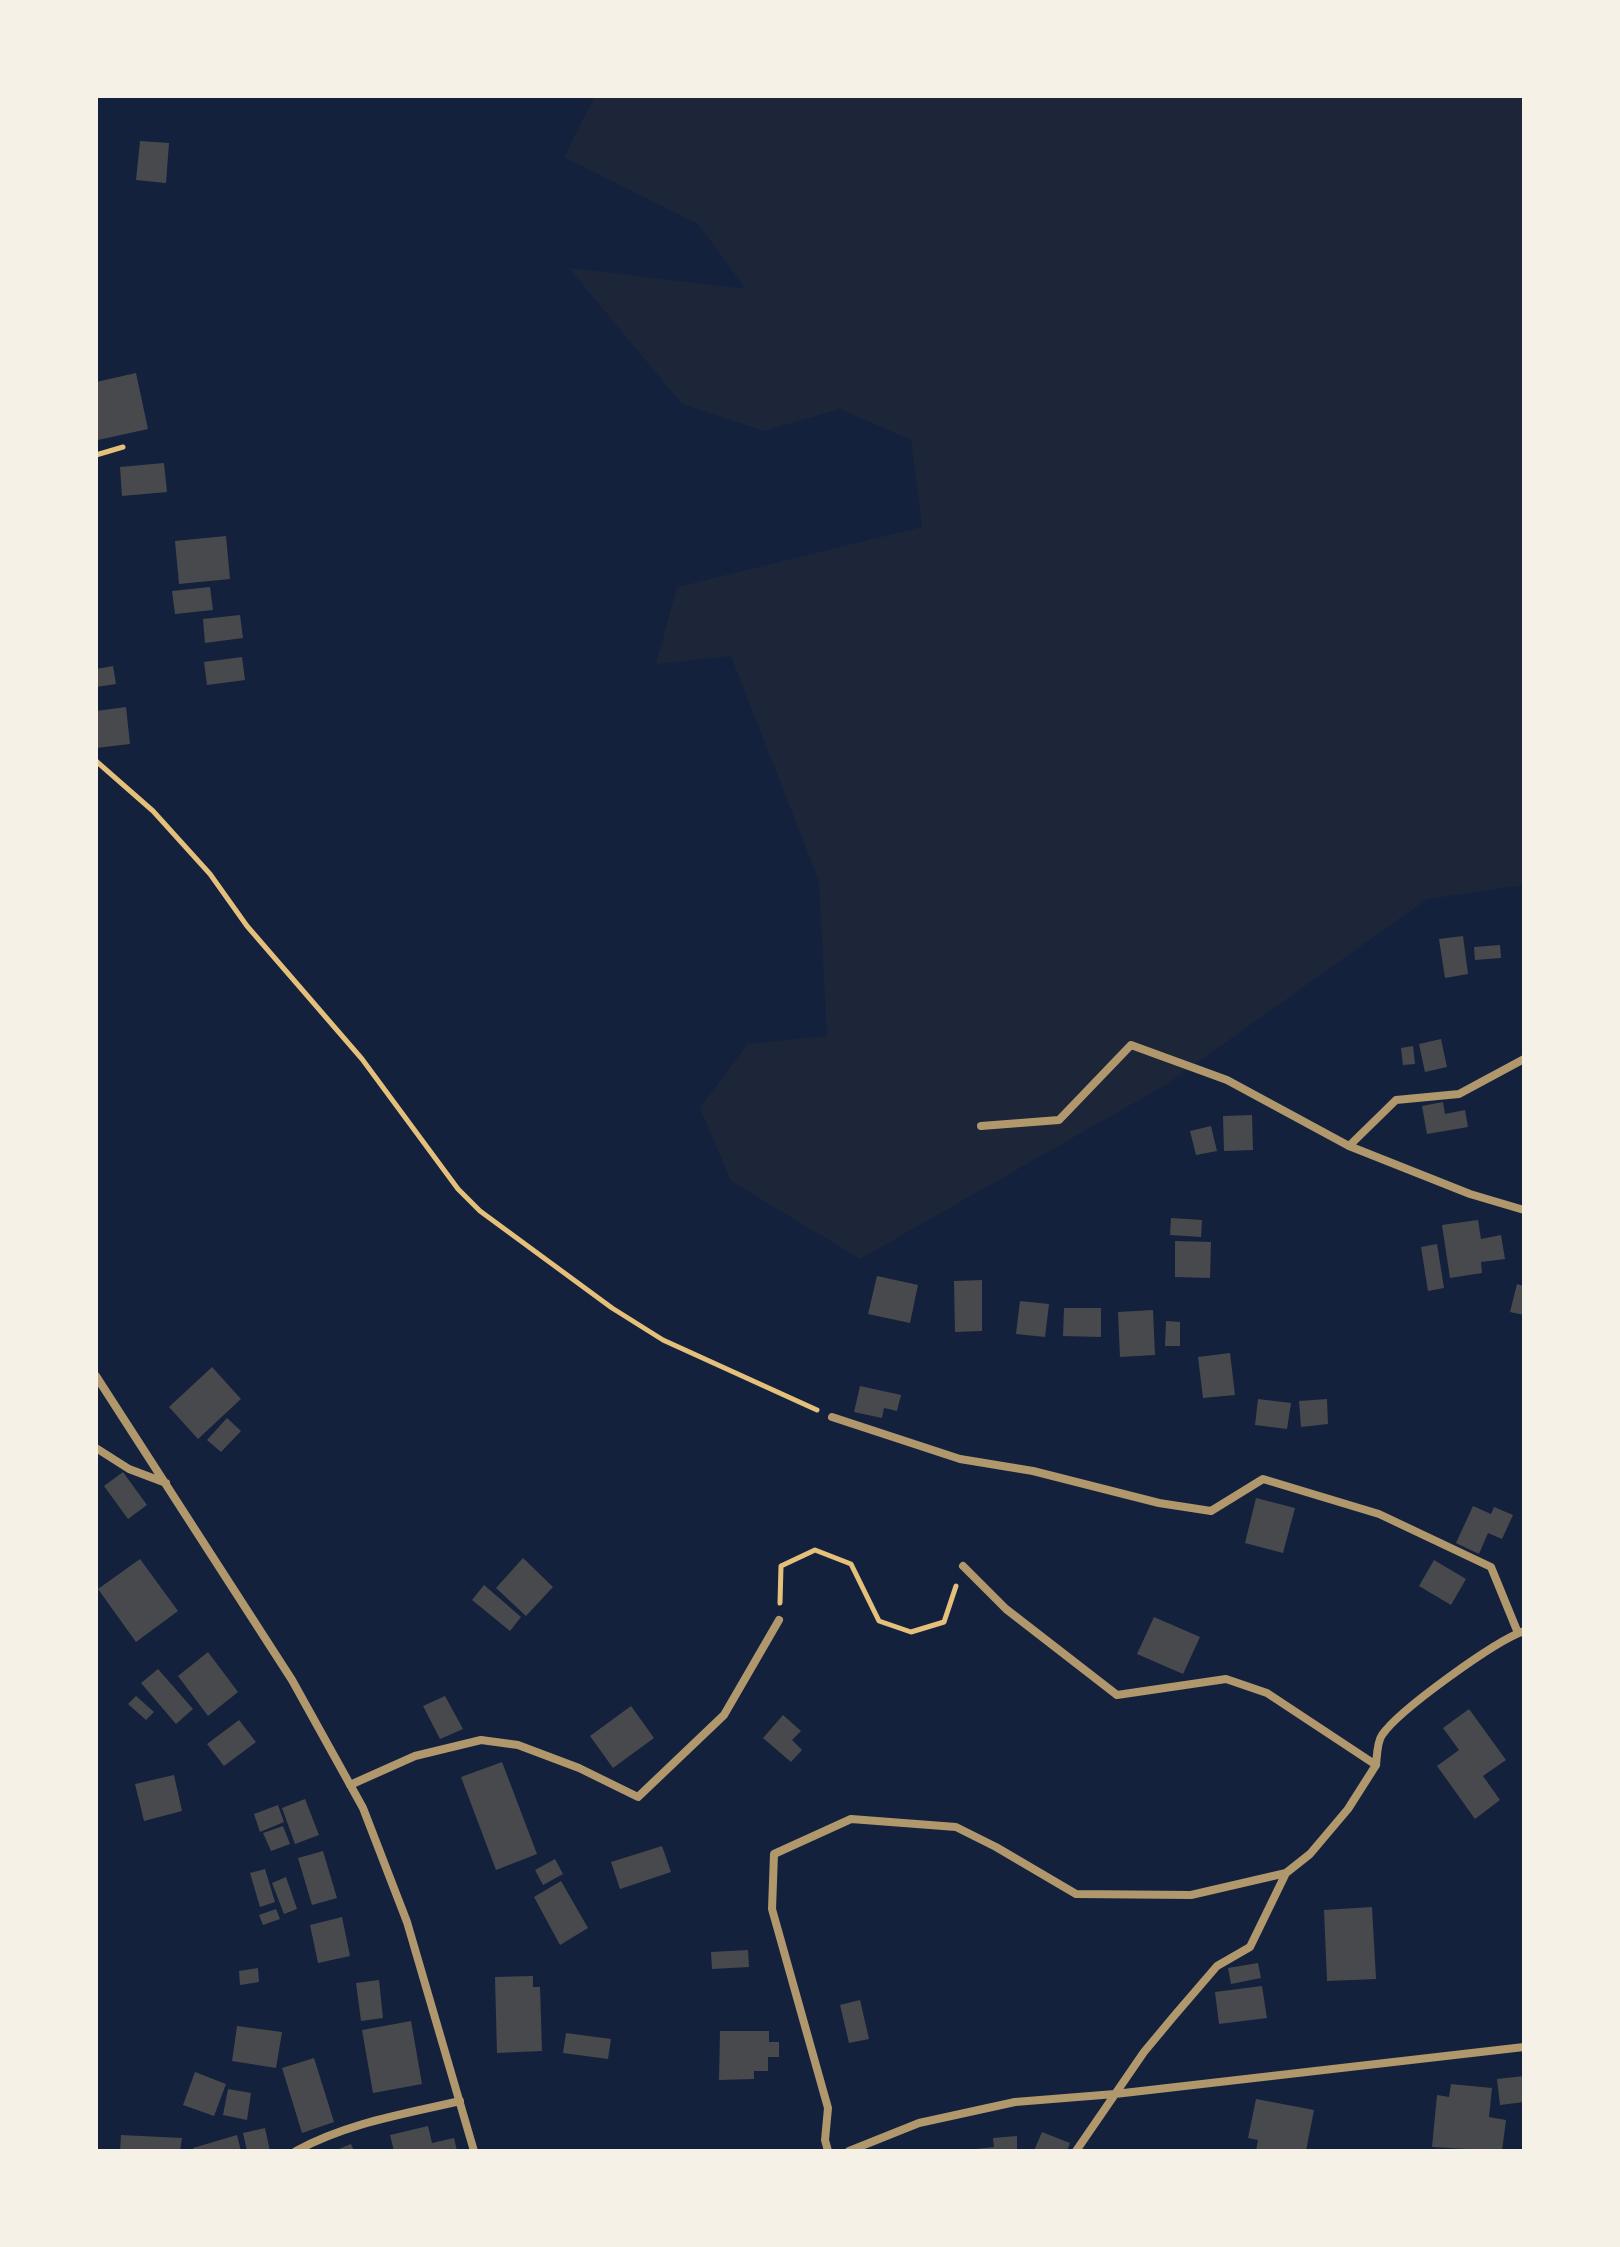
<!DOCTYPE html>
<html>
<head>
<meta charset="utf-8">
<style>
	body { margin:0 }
	#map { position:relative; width:1620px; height:2247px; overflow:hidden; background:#14213d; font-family:"PT Sans Narrow",sans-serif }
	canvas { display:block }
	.frame { position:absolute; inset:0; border:98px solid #f6f1e7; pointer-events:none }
</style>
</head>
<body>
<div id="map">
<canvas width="1620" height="2247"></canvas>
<div class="frame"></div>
</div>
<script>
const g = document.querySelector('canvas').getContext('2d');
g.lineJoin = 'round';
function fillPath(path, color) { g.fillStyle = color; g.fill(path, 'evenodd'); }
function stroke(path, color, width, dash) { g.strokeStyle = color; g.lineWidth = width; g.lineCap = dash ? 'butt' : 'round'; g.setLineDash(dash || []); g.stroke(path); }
fillPath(new Path2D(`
	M595,96H1524V885L1427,899L1167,1084L860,1259L731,1181L700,1108L748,1044L827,1036L819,881L731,656L656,664L677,587L922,527L911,440L840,409L764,431L682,404L569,268L746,289L698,224L564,157Z`), '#1d2539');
fillPath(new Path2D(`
	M140,141L169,143L166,183L136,180Z
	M136,373L148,429L98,440L96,382Z
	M164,463L167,492L122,496L120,467Z
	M226,536L230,579L179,584L175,541Z
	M210,587L213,610L175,614L172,591Z
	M240,615L243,638L205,643L203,619Z
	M242,657L245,680L207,685L204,662Z
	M113,666L116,684L96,687V669Z
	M126,707L130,744L96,748V711Z
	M1463,936L1468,974L1445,978L1439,939Z
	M1500,945L1501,958L1475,960L1474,947Z
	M1441,1039L1447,1067L1425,1072L1419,1044Z
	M1413,1046L1415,1064L1403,1065L1401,1048Z
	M1443,1102L1445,1114L1465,1110L1468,1127L1427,1134L1422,1106Z
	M1252,1115L1253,1150L1224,1151L1223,1116Z
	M1211,1126L1217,1151L1196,1155L1190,1131Z
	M1171,1218L1202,1220L1201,1237L1170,1235Z
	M1478,1220L1481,1239L1501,1235L1505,1259L1481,1262L1482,1273L1450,1278L1442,1225Z
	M1175,1241L1211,1242L1210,1278L1175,1277Z
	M1437,1244L1444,1288L1428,1291L1421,1247Z
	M877,1276L918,1285L910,1323L868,1314Z
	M982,1280V1331L955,1332L954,1281Z
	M1517,1284L1524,1286V1315L1510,1312Z
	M1020,1301L1049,1304L1045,1337L1016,1334Z
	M1064,1308H1101V1337L1063,1336Z
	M1153,1310L1155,1355L1120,1357L1118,1312Z
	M1166,1321L1180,1322V1346H1165Z
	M1230,1353L1235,1395L1203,1398L1198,1357Z
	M212,1367L241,1399L198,1439L169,1407Z
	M860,1386L901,1395L897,1411L884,1408L882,1418L854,1412Z
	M1258,1399L1291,1403L1287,1429L1255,1425Z
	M1327,1399L1328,1424L1301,1427L1299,1401Z
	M227,1418L241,1431L221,1452L207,1440Z
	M123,1472L147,1505L128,1519L104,1486Z
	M1256,1498L1295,1508L1283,1553L1245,1543Z
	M1473,1506L1491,1514L1494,1507L1513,1515L1502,1539L1488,1533L1479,1554L1456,1543Z
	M523,1558L553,1587L526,1616L496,1588Z
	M140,1559L178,1611L136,1642L98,1589Z
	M1434,1560L1466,1579L1451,1605L1419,1586Z
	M484,1585L521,1617L510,1631L472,1600Z
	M1154,1617L1200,1637L1183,1674L1137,1654Z
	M208,1652L238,1692L208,1716L178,1676Z
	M158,1669L193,1709L176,1724L141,1683Z
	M136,1696L154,1712L146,1720L128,1704Z
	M445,1696L463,1729L440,1739L423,1706Z
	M631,1706L654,1738L613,1768L590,1736Z
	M1469,1709L1506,1760L1483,1776L1500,1800L1475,1819L1437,1766L1459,1750L1443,1728Z
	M783,1715L801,1731L792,1740L802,1750L791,1762L763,1738Z
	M239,1720L256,1742L224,1766L207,1744Z
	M502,1762L537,1854L496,1870L461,1777Z
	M174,1775L182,1811L144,1821L135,1784Z
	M305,1799L319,1835L295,1844L282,1808Z
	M278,1805L284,1822L260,1832L254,1814Z
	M283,1826L290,1844L271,1851L263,1833Z
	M662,1846L671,1872L620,1889L611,1862Z
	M323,1851L337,1898L312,1905L298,1858Z
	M555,1859L563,1874L543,1885L535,1870Z
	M265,1869L275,1902L260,1907L250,1873Z
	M286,1877L297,1909L284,1914L272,1883Z
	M561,1881L588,1928L560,1945L534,1897Z
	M1372,1907L1376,1979L1327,1981L1324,1910Z
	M276,1909L280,1919L263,1925L259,1915Z
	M342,1917L350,1956L318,1963L310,1925Z
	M748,1950L749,1967L712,1969L711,1952Z
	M1258,1963L1261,1978L1231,1984L1228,1968Z
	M258,1968L259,1982L240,1985L239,1971Z
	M533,1976V1987H540L542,2051L497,2053L495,1977Z
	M379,1980L383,2018L361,2021L356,1983Z
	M1262,1986L1267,2018L1219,2024L1215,1992Z
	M860,2000L869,2039L849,2043L840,2005Z
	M411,2021L422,2084L373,2093L362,2030Z
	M237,2026L282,2032L276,2068L232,2061Z
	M720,2031H769V2042H779V2057H768V2071H754V2079L719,2080Z
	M566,2033L611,2039L608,2059L563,2053Z
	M314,2058L334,2122L302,2133L282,2068Z
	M195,2072L226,2084L214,2116L183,2105Z
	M1524,2076V2102L1500,2105L1497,2079Z
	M1451,2084L1492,2088L1489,2117L1506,2120L1502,2151L1432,2147L1437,2095L1449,2097Z
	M228,2089L251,2093L247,2120L223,2115Z
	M1256,2099L1314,2110L1306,2151H1256L1258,2140L1248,2138Z
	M428,2126L432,2143L454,2138L457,2151H394L390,2135Z
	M265,2128L270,2151H247L243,2133Z
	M1042,2132L1070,2143L1067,2151H1034Z
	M121,2135L182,2138L180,2151H120Z
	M237,2135L241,2151H194L193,2148Z
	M1017,2136V2151H976V2149L994,2147L993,2138Z
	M351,2144L354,2151H334Z`), '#48494c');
stroke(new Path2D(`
	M96,455L123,447
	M96,761L153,811L210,874L247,926L362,1059L458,1189L480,1211L612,1308L663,1340L817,1410
	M780,1603L781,1566L815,1550L851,1564L879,1621L911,1632L944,1622L956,1586`), '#e5c07b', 5);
stroke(new Path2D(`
	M981,1126L1059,1120L1131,1045L1227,1080L1349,1146L1470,1194L1524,1210
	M1349,1146L1396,1100L1459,1094L1524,1059
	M96,1376L292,1680L363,1808L407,1922L474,2151
	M832,1417L960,1459L1033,1471L1159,1503L1211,1511L1263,1479L1379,1514L1491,1567L1518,1633
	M96,1448L129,1469L166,1483
	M1376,1765C1377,1756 1377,1742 1382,1735C1399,1710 1495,1641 1524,1631
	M350,1785L415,1756L481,1740L518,1745L579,1768L638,1797L724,1715L779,1620
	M296,2151C347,2123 404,2114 460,2101
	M828,2151L825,2140L828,2108L772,1909L774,1854L851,1819L956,1827L996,1847L1076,1894L1191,1895L1286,1873L1310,1854L1348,1809L1376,1765L1267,1693L1226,1679L1117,1695L1006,1609L963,1566
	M849,2151L919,2123L1015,2102L1115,2094L1524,2047
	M1076,2151L1144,2052L1174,2016L1217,1966L1250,1947L1286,1873`), '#b1986c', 8);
</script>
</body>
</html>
